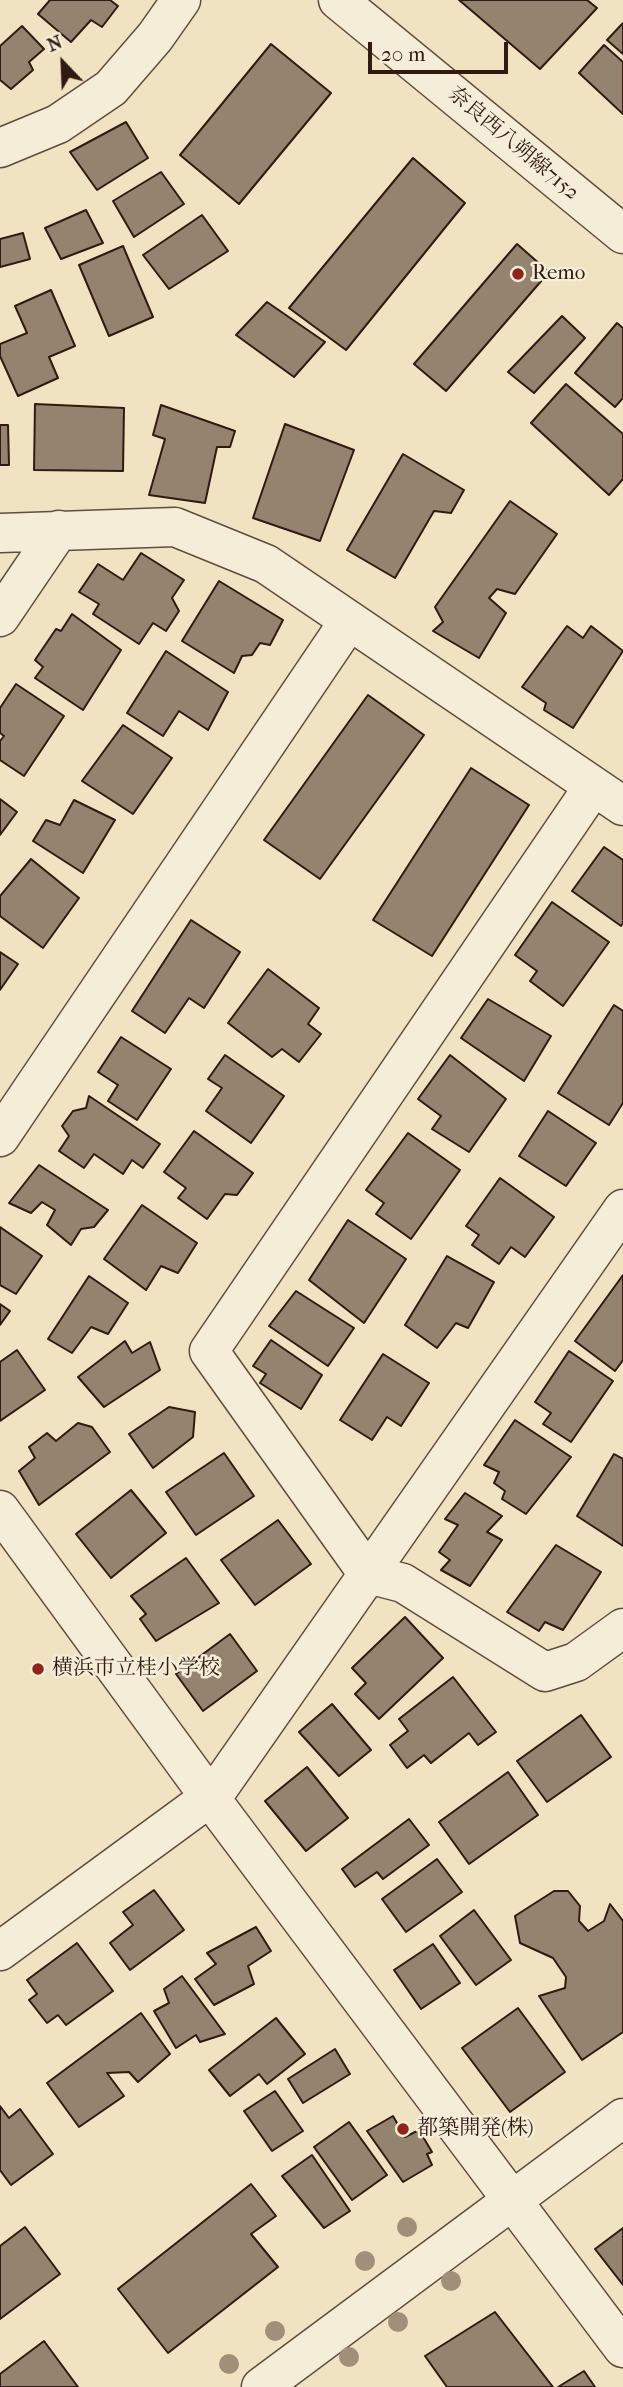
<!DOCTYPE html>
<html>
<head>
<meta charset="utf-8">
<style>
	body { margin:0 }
	#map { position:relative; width:623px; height:2387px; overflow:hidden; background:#f0e3c2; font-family:"IM FELL French Canon",serif }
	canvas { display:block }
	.north { position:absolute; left:28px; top:28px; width:70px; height:70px; -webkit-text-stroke:5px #f5edd7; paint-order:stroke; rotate:337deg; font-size:19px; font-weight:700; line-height:28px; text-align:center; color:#301a12 }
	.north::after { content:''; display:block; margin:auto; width:24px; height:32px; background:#301a12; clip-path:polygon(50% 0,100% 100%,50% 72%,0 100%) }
	.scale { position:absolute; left:368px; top:42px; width:140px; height:32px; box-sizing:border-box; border:4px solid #301a12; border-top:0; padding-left:9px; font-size:21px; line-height:24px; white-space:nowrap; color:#301a12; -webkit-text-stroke:5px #f5edd7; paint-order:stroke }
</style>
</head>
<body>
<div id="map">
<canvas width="623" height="2387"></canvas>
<div class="north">N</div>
<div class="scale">20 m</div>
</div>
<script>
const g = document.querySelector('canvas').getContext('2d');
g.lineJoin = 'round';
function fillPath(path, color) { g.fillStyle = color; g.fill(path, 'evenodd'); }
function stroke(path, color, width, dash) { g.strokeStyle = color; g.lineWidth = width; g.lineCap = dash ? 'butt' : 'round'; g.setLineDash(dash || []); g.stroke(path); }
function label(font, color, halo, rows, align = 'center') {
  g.font = font + ' "IM FELL French Canon","Noto Serif JP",serif'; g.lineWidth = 5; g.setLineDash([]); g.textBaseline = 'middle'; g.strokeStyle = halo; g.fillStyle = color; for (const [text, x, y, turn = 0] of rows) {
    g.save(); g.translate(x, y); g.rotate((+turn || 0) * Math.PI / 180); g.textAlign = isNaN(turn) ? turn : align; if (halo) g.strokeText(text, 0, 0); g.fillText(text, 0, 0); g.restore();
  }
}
const building = new Path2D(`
	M50,0H110L118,6L102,27L91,20L71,42L38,14Z
	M459,0H587L597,8L540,69Z
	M623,23V54L607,40Z
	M22,26L44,49L29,62L33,70L11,89L0,80V46Z
	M271,44L331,93L239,204L180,155Z
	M604,45L623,62V114L579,73Z
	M126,122L148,158L97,190L70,152Z
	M413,158L465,203L346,350L289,308Z
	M161,172L184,204L134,237L113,201Z
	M86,210L103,243L61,259L45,228Z
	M202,215L228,251L169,289L143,255Z
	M23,233L30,259L0,267V239Z
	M517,244L549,272L446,391L414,364Z
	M123,246L153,317L109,336L79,265Z
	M51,290L75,346L49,357L58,378L18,396L0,356V344L27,333L15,306Z
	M267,302L325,342L294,377L236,335Z
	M562,316L585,338L534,393L508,372Z
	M617,323L623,328V398L615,407L575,373Z
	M566,384L623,434V479L609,495L531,423Z
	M35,404L124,408L123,471L34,470Z
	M161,405L235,431L230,447H217L205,503L149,495L165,439L153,435Z
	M285,424L354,450L320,541L253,518Z
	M0,425H8L9,465H0Z
	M403,454L464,490L451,513L434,511L395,578L347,550Z
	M510,501L557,534L515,594L497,589L489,598L506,613L479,658L433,631L443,622L435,607Z
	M141,553L184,580L172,598L179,611L166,631L153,623L139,644L93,614L99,604L79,592L98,564L123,580Z
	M219,581L283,620L270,645L260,643L252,655L242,656L234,673L182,641Z
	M72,614L121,650L83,710L35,678L43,667L35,660L56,629L61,631Z
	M567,626L583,638L591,626L623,651L573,728L544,710L546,703L522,687Z
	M166,651L228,692L208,730L179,711L163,736L127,713Z
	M16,684L64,716L24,776L0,760V741L4,736L0,733V708Z
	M368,695L424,735L320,879L264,840Z
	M123,725L172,758L133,814L82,781Z
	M471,768L529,805L432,956L373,920Z
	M0,799L17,812L0,835Z
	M74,800L115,820L83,873L33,841L46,820L60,825Z
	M604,847L623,860V923L621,926L572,891Z
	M31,859L79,898L43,948L0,916V896Z
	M552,902L609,942L563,1006L530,981L537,971L515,955Z
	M191,920L240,952L204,1008L189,998L165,1033L132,1011Z
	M0,952L18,964L0,990Z
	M268,969L319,1008L308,1024L321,1034L299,1062L282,1049L272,1057L228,1023Z
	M488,999L551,1036L524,1081L461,1038Z
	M614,1005L623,1011V1103L609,1125L558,1093Z
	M121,1037L171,1069L137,1120L108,1101L118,1085L98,1072Z
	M225,1055L284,1096L251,1143L206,1111L222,1088L208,1079Z
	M450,1055L506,1099L469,1152L432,1129L441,1116L418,1099Z
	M89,1096L160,1144L143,1168L132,1160L123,1174L94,1154L84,1168L59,1151L69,1136L62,1126L73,1111L86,1108Z
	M548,1111L596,1143L566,1186L519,1156Z
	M194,1131L253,1173L237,1195L225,1194L207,1219L178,1198L186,1188L164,1172Z
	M408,1133L460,1170L411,1239L376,1214L384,1203L366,1190Z
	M39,1165L108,1210L94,1227L81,1229L71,1245L47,1225L55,1210L42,1202L31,1213L9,1203Z
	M500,1178L554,1217L525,1257L511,1247L499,1264L472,1245L479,1235L466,1226Z
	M142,1205L197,1243L178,1273L161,1266L146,1290L104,1259Z
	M348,1220L406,1259L364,1323L309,1280Z
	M0,1227L42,1256L16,1294L0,1285Z
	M447,1256L494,1282L468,1328L456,1323L437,1348L405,1325Z
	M623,1275V1360L615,1371L575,1341Z
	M89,1276L128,1303L108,1334L91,1327L72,1353L48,1339Z
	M296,1291L354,1328L328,1366L269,1326Z
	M0,1304L10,1311L0,1325Z
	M271,1340L322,1375L301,1409L260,1383L266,1374L253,1366Z
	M125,1341L132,1353L150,1342L160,1370L104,1407L78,1377Z
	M17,1350L45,1390L0,1421V1362Z
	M569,1351L613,1381L571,1442L543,1424L551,1413L535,1402Z
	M383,1354L429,1383L401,1426L387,1417L372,1440L340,1420Z
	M169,1407L195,1412L193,1437L153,1468L129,1434Z
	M515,1420L571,1457L526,1514L502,1499L505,1491L494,1483L499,1472L484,1465Z
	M78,1423L92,1427L110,1452L39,1505L19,1471L35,1458L29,1447L47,1433L56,1441Z
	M224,1453L254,1496L196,1535L166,1492Z
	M614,1454L623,1459V1546L577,1516Z
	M131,1490L166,1533L111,1578L76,1534Z
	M465,1493L502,1516L487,1532L502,1540L470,1586L441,1570L450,1560L439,1552L458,1525L445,1519Z
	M278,1520L311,1564L255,1605L221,1560Z
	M556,1545L601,1572L563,1630L545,1622L539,1631L507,1612Z
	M186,1558L219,1603L156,1641L140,1619L146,1614L131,1596Z
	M405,1617L443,1658L379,1719L355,1694L366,1683L352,1668Z
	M230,1634L257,1671L203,1711L176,1674Z
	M453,1677L496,1732L478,1745L469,1733L431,1763L424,1755L407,1768L390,1745L408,1731L399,1719Z
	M332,1704L371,1750L339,1776L299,1732Z
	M581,1715L611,1757L547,1802L517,1761Z
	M307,1767L348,1818L306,1851L265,1801Z
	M508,1772L538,1815L469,1864L439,1822Z
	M409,1819L429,1845L383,1879L377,1872L355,1887L342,1869Z
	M437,1859L462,1892L406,1932L382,1899Z
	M154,1890L184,1930L130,1970L110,1943L133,1925L123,1912Z
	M554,1891H568L580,1906L579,1921L588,1931L604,1921L610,1904L623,1921V2032L582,2060L539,1996L565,1988L566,1977L553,1958L520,1943L515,1916Z
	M474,1910L511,1960L476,1985L440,1936Z
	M256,1927L271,1951L248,1966L254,1984L214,2005L195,1979L216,1964L207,1953Z
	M77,1943L113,1991L66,2025L58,2015L47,2023L29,2000L37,1994L27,1980Z
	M433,1944L460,1983L421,2009L394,1970Z
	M182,1976L225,2034L200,2042L196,2035L176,2048L154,2011L169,2003L164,1989Z
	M518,2008L565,2072L510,2112L462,2048Z
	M141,2013L170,2054L138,2082L129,2072L107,2073L124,2096L79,2127L47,2083Z
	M276,2018L305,2054L267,2084L259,2074L230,2096L209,2070Z
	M335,2049L350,2074L303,2103L288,2079Z
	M275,2091L303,2131L272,2151L244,2111Z
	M0,2106L9,2118L20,2109L53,2154L11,2185L0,2170Z
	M393,2116L405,2137L419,2130L432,2152L427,2154L432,2165L403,2182L367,2131Z
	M349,2122L387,2175L352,2200L314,2147Z
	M312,2155L350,2211L324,2228L282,2176Z
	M251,2184L276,2216L251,2234L278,2267L168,2353L118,2289Z
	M25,2227L60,2274L0,2319V2246Z
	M623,2228V2285L595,2249Z
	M495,2312L553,2387H447L425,2356Z
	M44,2341L78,2387H0V2374Z
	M584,2371L595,2387H558Z`);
fillPath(building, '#94836e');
stroke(building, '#301a12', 2);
const minor = new Path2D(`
	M338,0L623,234
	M0,148L58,124L111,88L155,37L181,0
	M0,533L175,527L266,564L623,806
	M0,617L59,530
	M593,787L209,1351L368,1574L403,1583L545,1672L576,1662L623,1628
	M0,1137L349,621
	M0,1510L211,1799L623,2348
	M0,1951L202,1803L211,1799L623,1209
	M261,2387L623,2118`);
stroke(minor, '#604c3e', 41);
stroke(minor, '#f5edd7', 38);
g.fillStyle = '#a19079';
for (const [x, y] of [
	[407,2227],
	[365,2261],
	[451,2281],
	[398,2322],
	[275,2331],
	[349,2357],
	[229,2364]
]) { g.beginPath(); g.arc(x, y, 10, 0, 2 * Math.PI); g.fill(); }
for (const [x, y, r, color] of [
	[518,274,7,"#8f2418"],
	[38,1669,7,"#8f2418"],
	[403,2129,7,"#8f2418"]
]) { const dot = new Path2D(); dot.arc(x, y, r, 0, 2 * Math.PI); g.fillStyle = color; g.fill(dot); stroke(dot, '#f5edd7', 2.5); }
label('21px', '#301a12', '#f5edd7', [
	["奈良西八朔線7152",513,144,40]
]);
label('21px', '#301a12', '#f5edd7', [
	["Remo",532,274],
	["横浜市立桂小学校",52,1669],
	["都築開発(株)",417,2129]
], 'left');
</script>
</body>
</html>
